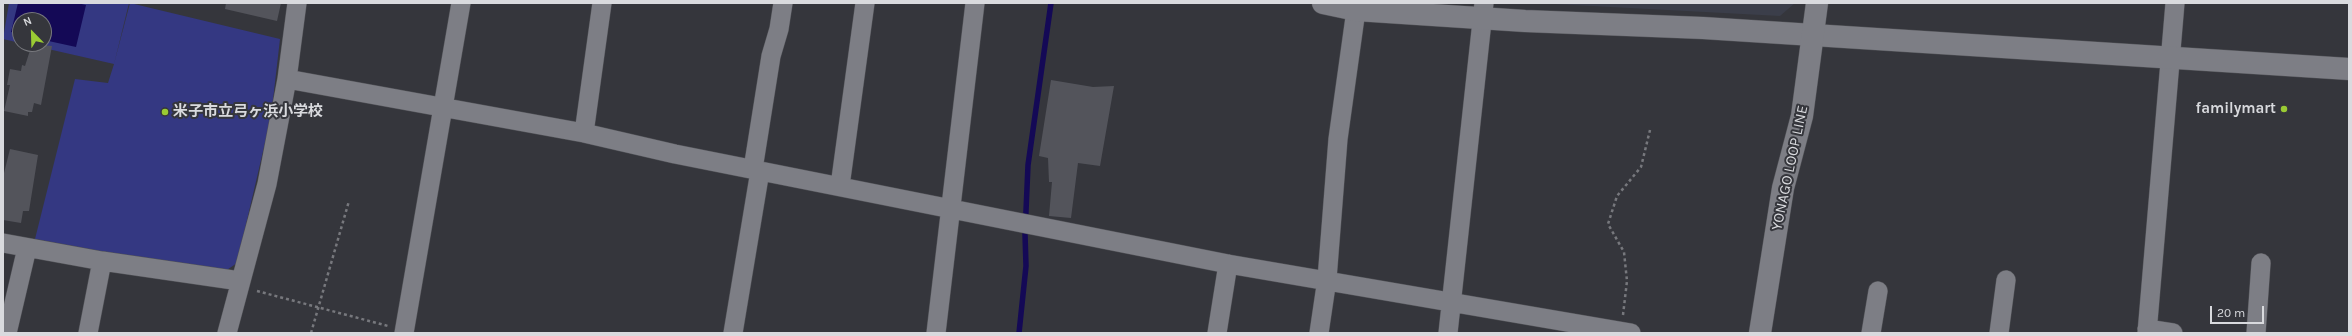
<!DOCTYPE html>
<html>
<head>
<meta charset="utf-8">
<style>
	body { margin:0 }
	#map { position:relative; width:2352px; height:336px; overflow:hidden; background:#35363c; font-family:Karla,sans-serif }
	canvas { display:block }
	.frame { position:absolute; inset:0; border:4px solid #d9dade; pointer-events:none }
	.north { position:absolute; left:12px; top:12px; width:40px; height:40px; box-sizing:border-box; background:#35363c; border:1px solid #77787d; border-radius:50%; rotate:337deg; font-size:11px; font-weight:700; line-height:16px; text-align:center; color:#d9dade }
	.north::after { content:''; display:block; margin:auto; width:14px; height:18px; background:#9acb34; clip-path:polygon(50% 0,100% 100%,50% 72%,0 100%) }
	.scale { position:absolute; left:2210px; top:306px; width:54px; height:18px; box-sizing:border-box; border:2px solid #d9dade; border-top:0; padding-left:5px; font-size:12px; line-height:14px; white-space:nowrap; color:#d9dade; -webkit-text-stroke:3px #35363c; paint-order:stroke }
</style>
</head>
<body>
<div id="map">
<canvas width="2352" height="336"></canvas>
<div class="frame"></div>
<div class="north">N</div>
<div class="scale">20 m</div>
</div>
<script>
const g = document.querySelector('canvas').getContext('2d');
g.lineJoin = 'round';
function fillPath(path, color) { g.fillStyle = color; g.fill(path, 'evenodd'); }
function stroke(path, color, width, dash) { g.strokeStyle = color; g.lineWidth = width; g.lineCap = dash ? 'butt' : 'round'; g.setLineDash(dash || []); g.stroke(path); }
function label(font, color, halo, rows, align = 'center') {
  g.font = font + ' Karla,"Noto Sans JP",sans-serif'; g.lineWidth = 4; g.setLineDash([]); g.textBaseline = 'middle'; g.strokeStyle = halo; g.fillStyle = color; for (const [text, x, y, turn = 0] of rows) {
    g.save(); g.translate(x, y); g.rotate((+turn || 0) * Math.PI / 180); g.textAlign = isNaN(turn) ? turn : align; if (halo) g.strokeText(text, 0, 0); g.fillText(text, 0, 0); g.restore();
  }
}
fillPath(new Path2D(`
	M1535,3H1795L1780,16Z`), '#3b3e4a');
fillPath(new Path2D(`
	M9,3H129L114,64L130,3L280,39L271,117L237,263L221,274L35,239L75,79L108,83L114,64L26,44H44V20H20V43L3,39Z`), '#343882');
fillPath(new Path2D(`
	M18,3H77L86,5L76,47L44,40V20H20V34L11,32Z`), '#140956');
stroke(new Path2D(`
	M1019,333L1026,266L1025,234L1028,165L1051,3`), '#140956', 5.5);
fillPath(new Path2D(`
	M226,3H281L277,21L225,9Z
	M32,44L52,46L41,105L34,103L32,112H28V116L4,111L10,85H7L10,69L21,71L22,65L25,66Z
	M1051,80L1093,87L1114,86L1100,166L1078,163L1071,218L1049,216L1052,182H1049L1048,158L1039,156Z
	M10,149L38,155L29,211H23L21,223L3,220V177Z`), '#53545b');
const minor = new Path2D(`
	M287,79L584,133L675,154L1228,264L1631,333
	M584,133L602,3
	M753,169L771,56L779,29L783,3
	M840,186L865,3
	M3,243L102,261L240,281
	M2147,329L2173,333
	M7,333L27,248
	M88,333L102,261
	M227,333L267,184L287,79L297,3
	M404,333L461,3
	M733,333L760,171
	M936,333L975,3
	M1217,333L1228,264
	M1319,333L1327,279L1338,139L1357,3
	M1448,333L1484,3
	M1871,333L1878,291
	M1999,333L2006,280
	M2147,333L2175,3
	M2256,333L2261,263`);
const tertiary = new Path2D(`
	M1323,3L1356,10L1525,21L1703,28L2349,69`);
const secondary = new Path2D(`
	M1760,333L1783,188L1802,116L1817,3`);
stroke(minor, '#515257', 20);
stroke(tertiary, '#515257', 23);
stroke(secondary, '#515257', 23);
stroke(new Path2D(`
	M257,291L388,326
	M1623,315L1627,281L1624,252L1608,224L1617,196L1641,167L1650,130
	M311,333L349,201`), '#77787d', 2.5, [3, 3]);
stroke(minor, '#7d7e85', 19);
stroke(tertiary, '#7d7e85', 22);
stroke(secondary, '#7d7e85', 22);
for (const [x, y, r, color] of [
	[2284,109,4,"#9acb34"],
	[165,112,4,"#9acb34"]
]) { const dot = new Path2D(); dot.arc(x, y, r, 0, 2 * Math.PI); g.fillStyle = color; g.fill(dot); stroke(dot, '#35363c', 1.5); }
label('bold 15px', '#d9dade', '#35363c', [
	["familymart",2276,109],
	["米子市立弓ヶ浜小学校",173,112,"left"]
], 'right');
label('15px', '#d9dade', '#35363c', [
	["YONAGO LOOP LINE",1790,168,-78]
]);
</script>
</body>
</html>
